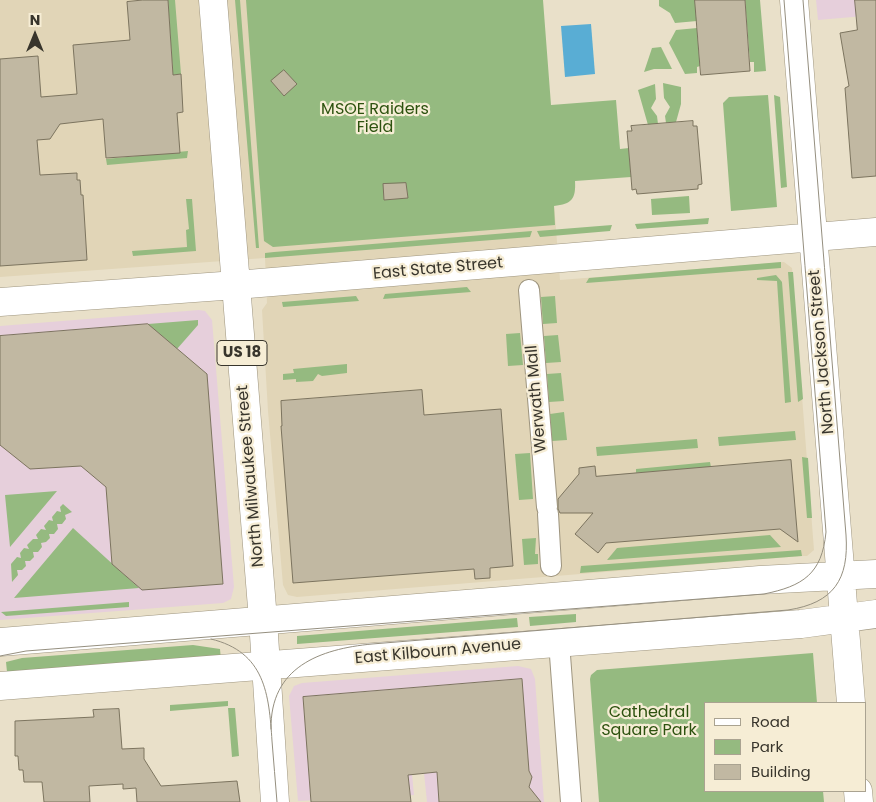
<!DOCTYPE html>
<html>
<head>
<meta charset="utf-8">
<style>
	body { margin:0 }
	#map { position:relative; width:876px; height:802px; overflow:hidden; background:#e9e0c9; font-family:Poppins,sans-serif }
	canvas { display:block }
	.legend { position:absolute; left:704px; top:702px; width:162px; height:90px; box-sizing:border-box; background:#f6edd5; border:1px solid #aaa391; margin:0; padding:6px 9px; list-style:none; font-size:15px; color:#38352c }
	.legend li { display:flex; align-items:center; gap:10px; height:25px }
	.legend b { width:25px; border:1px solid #aaa391 }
	.north { position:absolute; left:10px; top:10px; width:50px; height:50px; -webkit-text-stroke:4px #f6edd5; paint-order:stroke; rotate:0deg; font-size:14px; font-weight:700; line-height:20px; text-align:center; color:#38352c }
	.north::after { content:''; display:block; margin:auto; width:18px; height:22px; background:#38352c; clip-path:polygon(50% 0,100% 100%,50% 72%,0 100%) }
</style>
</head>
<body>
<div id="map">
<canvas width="876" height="802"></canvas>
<ul class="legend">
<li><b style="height:6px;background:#fff"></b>Road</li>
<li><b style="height:14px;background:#95ba80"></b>Park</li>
<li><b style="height:14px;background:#c1b8a2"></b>Building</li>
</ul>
<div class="north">N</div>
</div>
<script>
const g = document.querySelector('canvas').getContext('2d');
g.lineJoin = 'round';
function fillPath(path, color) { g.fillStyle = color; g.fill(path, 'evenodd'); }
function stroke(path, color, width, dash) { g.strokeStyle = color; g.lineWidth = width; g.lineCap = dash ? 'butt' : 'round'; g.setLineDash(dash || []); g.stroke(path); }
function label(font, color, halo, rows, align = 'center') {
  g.font = font + ' Poppins,sans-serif'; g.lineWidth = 4.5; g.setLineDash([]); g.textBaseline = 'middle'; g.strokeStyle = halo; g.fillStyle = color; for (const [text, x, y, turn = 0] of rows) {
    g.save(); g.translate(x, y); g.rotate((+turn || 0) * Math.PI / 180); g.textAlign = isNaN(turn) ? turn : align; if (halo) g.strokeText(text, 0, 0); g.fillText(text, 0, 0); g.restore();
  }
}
fillPath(new Path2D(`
	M816,0H876V15L818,20Z
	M199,310L205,311L212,320L234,587L231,599L223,603L0,620V326Z
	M518,666L531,669L535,679L544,802H427L424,773L412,774L414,795L298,801L289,696L294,686L302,683Z`), '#e6cfdb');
fillPath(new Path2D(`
	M0,0H538L560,280L784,262L792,268L814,550L807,556H802L297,597L288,595L283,585L268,411L262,310L267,303L265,258L0,277Z`), '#e1d5b7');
fillPath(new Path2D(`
	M168,0H175L181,74L173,75Z
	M235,0H240L259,248H256Z
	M246,0H543L551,105L616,100L620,149L629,148L631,177L575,181C576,199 572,204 554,206L555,225L273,247L264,241Z
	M659,0H695L697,21L675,23L670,13L659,6Z
	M745,0H760L766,71L754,72V62H750Z
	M697,28L700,66L697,67V73L685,74L669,43L676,30Z
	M661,47L672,69H654L644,72L652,48Z
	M663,83L681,87V104L676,122L666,123L665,116L670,107L664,98Z
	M655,84L656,99L651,108L657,116L658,124L648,125L638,90Z
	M768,95L777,207L731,211L723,103L729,97Z
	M774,95L780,97L787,187L781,188Z
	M188,151L187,158L107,165L106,159Z
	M689,196L690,213L652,215L651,199Z
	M186,199H192L196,251L133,256L132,251L187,247L186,230L189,229Z
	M709,218L708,224L637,229L635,224Z
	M612,225L610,231L540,237L537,231Z
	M532,231L530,237L265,258V253L274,252Z
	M781,262V268L586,283L589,278Z
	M788,272H793L803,399L798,402Z
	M776,275L782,282L791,402L785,403L777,281L757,280V278Z
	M467,287L471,292L383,299L385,294Z
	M356,296L359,301L283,307L282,302Z
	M555,296L557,323L543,324L541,297Z
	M198,320V325L177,349L148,324Z
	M520,333L523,365L508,366L506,334Z
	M558,335L561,362L546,363L544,336Z
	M347,364V373L322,376L318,374L313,381L296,382V379L283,380V374L294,373L293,369Z
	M561,373L564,401L549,402L547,374Z
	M564,412L567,440L552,441L550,414Z
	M795,431L796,440L719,446L718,437Z
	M697,439L698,448L597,456L596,447Z
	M530,453L533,499L519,500L515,454Z
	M802,457L808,458L812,518H807Z
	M710,462L711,467L636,473V469Z
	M57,491L10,547L5,495Z
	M63,504L72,512L65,515L66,519L62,524H57L58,529L54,534H49L50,538L46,542L41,543L42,547L38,552H33L34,557L30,561H25L26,566L22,570H17L18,575L12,582L11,564L17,557L21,558L20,553L24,548L29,549L27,545L33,539H38L36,535L41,529L46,530L44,526L49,520L53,521L52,517L57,511L61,512L60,507Z
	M73,528L139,588L14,598Z
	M770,535L781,547L607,560L617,548Z
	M536,538L535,554H538V564L524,565L522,539Z
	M801,550L802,556L580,573L581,566Z
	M129,602V607L6,616L1,612Z
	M576,614V622L530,626L529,617Z
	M517,618L518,627L297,644V636Z
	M193,645L220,649L221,660L7,672L6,662L22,658Z
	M813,653L817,703H705V791H823L824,802H599L590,679L591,675L597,670Z
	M228,701V706L170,711V705Z
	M228,708H235L239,756L232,757Z`), '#95ba80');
fillPath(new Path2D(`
	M591,24L595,74L565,77L561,26Z`), '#59add4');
const building = new Path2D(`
	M143,0H168L173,75L181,74L183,112L177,113L180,153L106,158L103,119L60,124L50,139L37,140L40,175L77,173V180H80L81,195H83L87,260L0,266V59L38,56L41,97L77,94L73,45L130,40L127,2Z
	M695,0H745L750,71L701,75Z
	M855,0H876V176L852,178L845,88L849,86L840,33L857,30Z
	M284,70L297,84L284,96L271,81Z
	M693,121V126H697L702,184L698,185V189L637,194L636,189L632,190L631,177L627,131H632L631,126Z
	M406,183L408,198L384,200L383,184Z
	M148,324L207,374L223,584L142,590L112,564L106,487L81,466L30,469L0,445V336Z
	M422,390L424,415L501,409L513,566L490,568V578L475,579L474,569L293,583L281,426H282L281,401Z
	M791,460L798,542L780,529L606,543L598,553L575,534L593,513H560L558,509V499L579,474V468L595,466L596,476Z
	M522,679L529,771L532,777L529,787L541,802H439L437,772L408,775L411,802H311L303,697Z
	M119,709L122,749L144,748V759L161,786L237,781L240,802H137L136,788L123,789V784L89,786L90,802H44L42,782H24L23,770H19L18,756H15V721L94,717L93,710Z`);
fillPath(building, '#c1b8a2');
stroke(building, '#7c745f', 1);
const street = new Path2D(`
	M529,290L547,507
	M548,514L551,566
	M559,642L571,802`);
const secondary = new Path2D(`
	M213,0L236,285L876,232
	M794,0L851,703
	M0,642L760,580L876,574
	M0,686L801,624L876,614
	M858,791L859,802`);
const primary = new Path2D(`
	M0,302L236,285L263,620L275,802`);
stroke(street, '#9e957f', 22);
stroke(secondary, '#9e957f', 29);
stroke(primary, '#9e957f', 29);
stroke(street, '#fff', 20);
stroke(secondary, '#fff', 28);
stroke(primary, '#fff', 28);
stroke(new Path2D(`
	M211,639C265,652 269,694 272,741C274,761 275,782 277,802
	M0,656L26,651L764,594C803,586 822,574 826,532L784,0
	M271,729C270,667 320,649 372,644L788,610C834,603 849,579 846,535L803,0`), '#958f7f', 1);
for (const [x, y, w] of [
	[242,353,50]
]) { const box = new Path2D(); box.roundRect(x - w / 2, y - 12.5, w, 25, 4); g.fillStyle = '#f6edd5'; g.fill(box); stroke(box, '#38352c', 1); }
label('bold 15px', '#38352c', null, [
	["US 18",242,353]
]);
label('16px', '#2d520f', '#f6edd5', [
	["MSOE Raiders",375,110],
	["Field",375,128],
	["Cathedral",649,713],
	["Square Park",649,731]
]);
label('16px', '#38352c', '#f6edd5', [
	["East State Street",438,269,-5],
	["North Jackson Street",822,352,-95],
	["Werwath Mall",537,399,-95],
	["North Milwaukee Street",251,476,-95],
	["East Kilbourn Avenue",438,652,-5]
]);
</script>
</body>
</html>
